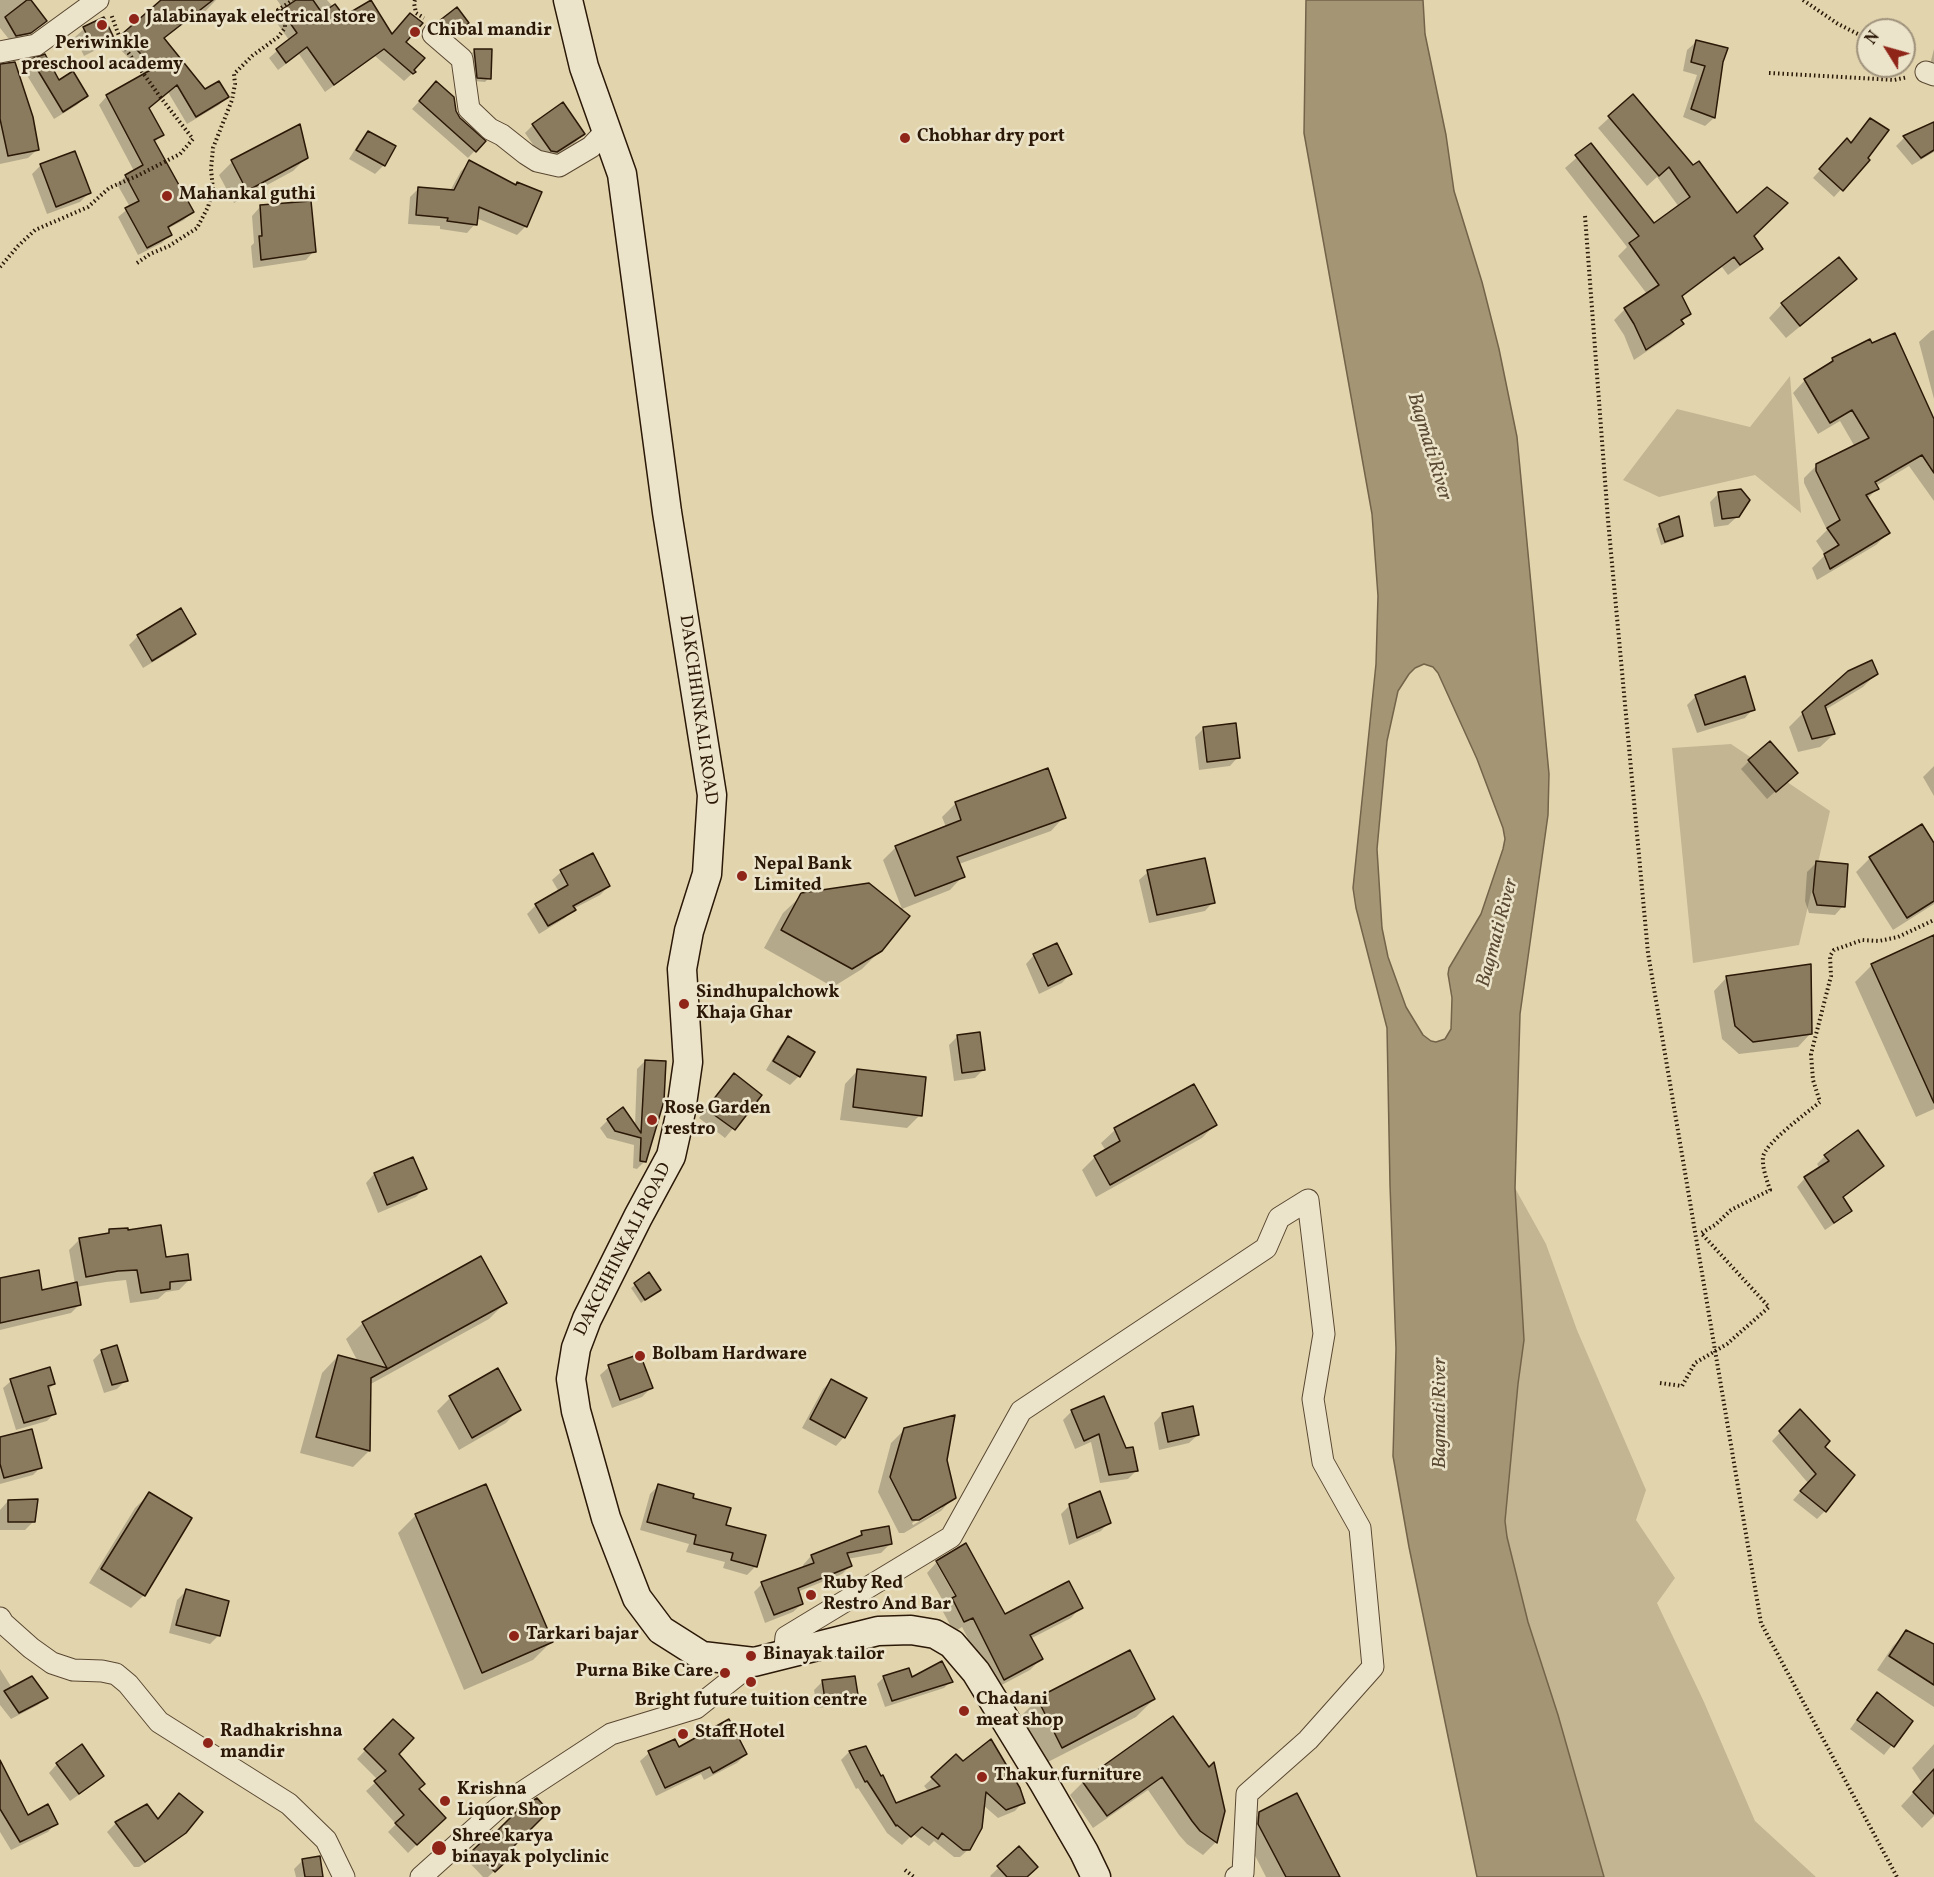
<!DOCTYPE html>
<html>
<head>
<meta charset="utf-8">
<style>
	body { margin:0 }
	#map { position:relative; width:1934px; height:1877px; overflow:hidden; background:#e2d5ae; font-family:Vollkorn,serif }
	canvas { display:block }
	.north { position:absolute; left:1856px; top:18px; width:60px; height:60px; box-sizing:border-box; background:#ece4ca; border:2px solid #9f927c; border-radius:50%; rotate:307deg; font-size:16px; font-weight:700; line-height:24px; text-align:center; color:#2b1807 }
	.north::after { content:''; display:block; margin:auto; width:21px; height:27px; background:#8f2418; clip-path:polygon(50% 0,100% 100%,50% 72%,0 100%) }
</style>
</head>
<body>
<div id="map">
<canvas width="1934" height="1877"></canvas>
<div class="north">N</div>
</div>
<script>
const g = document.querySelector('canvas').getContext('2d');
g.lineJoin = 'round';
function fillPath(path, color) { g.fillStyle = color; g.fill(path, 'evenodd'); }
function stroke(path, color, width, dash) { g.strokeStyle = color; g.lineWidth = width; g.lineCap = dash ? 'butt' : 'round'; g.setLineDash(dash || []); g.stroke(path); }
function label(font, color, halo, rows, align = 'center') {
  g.font = font + ' Vollkorn,serif'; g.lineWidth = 5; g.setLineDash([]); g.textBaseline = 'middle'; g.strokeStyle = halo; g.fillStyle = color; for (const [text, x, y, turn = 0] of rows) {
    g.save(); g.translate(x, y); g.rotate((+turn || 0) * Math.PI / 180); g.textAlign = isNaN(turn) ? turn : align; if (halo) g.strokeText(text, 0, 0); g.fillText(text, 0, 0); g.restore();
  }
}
fillPath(new Path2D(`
	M1790,376L1801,513L1755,475L1659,497L1623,480L1677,409L1750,427Z
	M1731,744L1830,811L1799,945L1693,963L1672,748Z
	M1515,1188L1546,1244L1577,1330L1646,1490L1636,1520L1675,1578L1657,1603L1704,1702L1755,1821L1816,1877H1604L1558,1715L1528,1622L1507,1536L1505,1521L1518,1384L1524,1340Z`), '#c3b592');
const water = new Path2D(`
	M1306,0H1423L1425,34L1446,135L1454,191L1482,282L1499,349L1517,437L1549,774L1548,815L1520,1014L1515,1188L1524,1340L1518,1384L1505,1521L1507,1537L1528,1622L1558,1715L1604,1877H1477L1409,1547L1393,1456L1396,1349L1390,1185L1387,1028L1356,908L1353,888L1376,664L1378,596L1372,514L1304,133ZM1424,664L1433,667L1438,673L1477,759L1503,828L1505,839L1503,849L1481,914L1449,968L1448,974L1452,998L1451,1029L1445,1039L1436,1042L1431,1041L1423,1035L1406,1007L1388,957L1382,928L1377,849L1387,741L1398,691L1409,674L1415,668Z`);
fillPath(water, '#a49575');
stroke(water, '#746349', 1.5);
fillPath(new Path2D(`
	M0,0H29L45,21L21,41L12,43L0,28Z
	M164,0H216L196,21L191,17L163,39L205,91L227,97L219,105L187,124L168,92L148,108L162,134L154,143L192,212L184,220L167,229L170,234L162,243L138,255L118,217L130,207L117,184L126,176L134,171L99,105L107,96L145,75L115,44L146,13Z
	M277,0H327L343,18L391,36L404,42L414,72L404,81L375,56L325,92L299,54L278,70L269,58L289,40L274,19L284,10Z
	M457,9L467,22L443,42L430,32Z
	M84,29L112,38L104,46L84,56L75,37Z
	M1696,42L1722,62L1714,118L1705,126L1683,117L1697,75L1683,71L1687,50Z
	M1934,49V69L1929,68Z
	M475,50L489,78L485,82L474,81L471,54Z
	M45,56L58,82L86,96L77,105L54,119L23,69L31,60Z
	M0,87L37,150L28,158L0,164Z
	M429,91L455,111L459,119L484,141L468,158L412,109Z
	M1633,96L1761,248L1750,259L1728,275L1722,267L1681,298L1690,314L1681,322L1682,324L1671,335L1634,360L1624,335L1614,320L1625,309L1647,294L1618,256L1627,247L1565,168L1591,145L1654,225L1679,207L1657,177L1647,186L1598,128Z
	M1934,124V152L1912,165L1896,146L1904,138Z
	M533,125L583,134L575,143L547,160L543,159L525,133Z
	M1863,127L1866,158L1868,160L1834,197L1813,178L1840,148L1850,144Z
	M368,132L394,147L383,166L375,174L349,159L360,141Z
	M306,158L293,171L234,203L219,175L232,162Z
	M470,162L526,226L517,235L476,218L475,224L467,233L440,229V226L408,224L410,197L419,188L450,191L461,171Z
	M41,165L89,193L80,202L47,214L32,174Z
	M260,207L314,251L306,260L253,268L251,246L254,243L252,216Z
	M1855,279L1842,292L1786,338L1769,318L1782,304Z
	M1934,330V399L1919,342L1931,331Z
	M1833,359L1934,423V501L1909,466L1876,486L1877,489L1867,499L1888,533L1876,545L1817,580L1812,568L1825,555L1816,541L1827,530L1804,483V478L1817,465L1855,447L1840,421L1818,434L1793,393L1805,380L1821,370Z
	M1719,493L1738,516L1728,525L1714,527L1710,502Z
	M1660,525L1682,535L1678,539L1661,545L1656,529Z
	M180,610L194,634L186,642L143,668L129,645L138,636Z
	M1876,674L1863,687L1825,710L1834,734L1820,747L1798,752L1789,727L1803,713Z
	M1696,696L1753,709L1745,718L1697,733L1687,705Z
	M1204,728L1238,757L1230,766L1199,770L1195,737Z
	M1749,761L1787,781L1767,799L1741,769Z
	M1934,766V796L1923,777Z
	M956,803L1064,817L1051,831L959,864L963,876L950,890L902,909L883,860L896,847L946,827L942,817Z
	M1922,826L1934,846V904L1893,930L1856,872L1870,858Z
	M1816,863L1843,906L1835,915L1809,913L1805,901L1807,872Z
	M561,872L609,886L600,895L573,909L565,918L539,934L527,914L536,905L559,892L552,880Z
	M1148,872L1213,902L1205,911L1149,923L1139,880Z
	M802,895L881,950L862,969L833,987L764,948L783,913Z
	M1934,937V1109L1916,1117L1855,982L1872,965Z
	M1034,955L1070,974L1062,983L1039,994L1026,964Z
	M1727,977L1811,1033L1798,1047L1739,1054L1722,1039L1714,991Z
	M957,1037L984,1069L975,1078L954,1081L949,1045Z
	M788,1038L799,1076L790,1085L766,1070L780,1046Z
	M645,1061V1161L637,1169L633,1168L634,1145L607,1138L600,1128L608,1120L635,1126L637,1069Z
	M858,1070L920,1115L907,1128L840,1120L845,1084Z
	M725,1084L760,1096L725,1138L699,1118Z
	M1194,1086L1215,1125L1202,1138L1096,1197L1082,1170L1095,1157L1106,1151L1101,1143L1115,1130Z
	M1825,1156L1882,1166L1874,1175L1842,1198L1850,1210L1841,1219L1825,1230L1797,1187L1805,1178L1820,1169L1817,1164Z
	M412,1159L425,1188L416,1197L378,1213L366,1183L374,1174Z
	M110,1231L127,1232L165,1258L190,1279L179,1290L166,1292L158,1299L130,1303L126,1280L106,1282L76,1287L79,1305L71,1313L0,1330V1280L41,1292L75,1284L69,1250L80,1239L106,1235Z
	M481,1258L505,1303L489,1319L369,1385V1451L353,1467L300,1453L322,1373L338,1356L358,1362L346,1339L363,1323Z
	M649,1274L655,1293L641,1303L631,1288Z
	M102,1351L126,1380L117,1389L104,1393L93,1360Z
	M609,1367L651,1388L642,1397L612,1408L600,1375Z
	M497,1370L519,1409L506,1423L459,1450L437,1411L450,1398Z
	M11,1381L54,1384L48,1390L54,1414L47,1421L16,1430L3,1388Z
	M831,1381L844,1437L836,1446L802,1428L823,1389Z
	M1103,1398L1136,1471L1128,1479L1100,1483L1091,1442L1075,1449L1063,1420L1071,1412Z
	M1800,1411L1823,1447L1825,1511L1817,1519L1793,1500L1808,1483L1772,1441Z
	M1162,1414L1198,1435L1189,1443L1159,1450L1154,1423Z
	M904,1430L946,1460L954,1497L941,1511L904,1533H899L878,1492L891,1443ZM942,1505V1508L913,1525L912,1523Z
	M0,1439L40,1468L33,1475L0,1484Z
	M658,1486L691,1499L724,1526L756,1566L747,1575L723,1568L725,1562L686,1552L689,1544L640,1530L650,1494Z
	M149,1494L144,1595L131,1608L89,1583L135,1508Z
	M8,1501L34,1521L25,1530H0V1510Z
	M1070,1505L1109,1522L1101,1531L1069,1545L1061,1514Z
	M416,1515L551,1642L533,1660L464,1690L398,1533Z
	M862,1532L890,1544L881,1553L847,1559L850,1566L842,1574L797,1592L802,1604L793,1612L765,1623L754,1592L762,1584L804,1568L803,1565L811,1556L856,1539Z
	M965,1545L1004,1616L1081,1607L1071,1618L1030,1639L1041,1659L1030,1670L994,1689L962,1627L954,1632L942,1610L946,1606L927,1573L936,1563L959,1603L961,1602L939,1563H936Z
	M186,1591L219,1635L210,1644L169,1633L177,1600Z
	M1907,1632L1934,1646V1707L1877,1670L1893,1646Z
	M0,1669L12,1688L46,1697L38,1705L11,1719L0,1705Z
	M884,1677L911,1679L951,1681L944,1688L885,1707L877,1684Z
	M823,1681L857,1695L848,1704L817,1708L814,1690Z
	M1877,1694L1911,1721L1884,1755L1850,1729L1869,1703Z
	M1038,1699H1154L1136,1717L1044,1764L1020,1717Z
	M1173,1719L1224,1811L1216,1842L1203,1855L1187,1844L1179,1835L1148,1790L1093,1828L1070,1795L1083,1782Z
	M393,1721L397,1754L417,1790L444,1818L408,1853L388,1832L396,1824L366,1791L378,1780L357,1759Z
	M674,1741L678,1749L746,1754L737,1763L704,1780L701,1774L656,1796L640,1761L649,1753Z
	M1934,1744V1816L1922,1828L1901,1806L1922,1783L1912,1768Z
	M865,1748L895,1804L929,1792L924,1786L956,1756L963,1763L1023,1802L1015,1811L998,1818L983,1805L969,1849L960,1857H954L934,1841L929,1846L913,1834L902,1845L887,1833L858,1788L856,1789L841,1760L849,1752Z
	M0,1764L27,1817L56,1823L48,1832L11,1850L0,1832Z
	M57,1764L103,1775L94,1784L70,1801L49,1773Z
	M179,1795L184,1832L175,1842L139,1867H134L107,1832L116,1823L146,1806L157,1820Z
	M1260,1814L1339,1877H1266L1246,1838V1827Z
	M493,1833L513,1853L488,1877H483L466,1859Z
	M1019,1848L1025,1877H991L990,1876Z
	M303,1860L322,1877H296L294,1869Z`), '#0003');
const building = new Path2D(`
	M27,0H31L47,21L31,33L16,36L5,17Z
	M161,0H213L164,38L205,89L219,81L229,97L196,117L177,85L149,108L164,135L154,140L194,212L168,227L172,235L147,248L125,208L139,201L125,175L143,165L106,95L154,68L122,34Z
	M296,0H313L322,13L335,4L344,16L371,0L392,34L410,13L423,23L406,42L425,58L414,70L416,72L413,74L384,49L334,85L307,47L286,63L276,49L297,33L281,10Z
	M457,7L469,23L453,34L439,23V21Z
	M104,17L114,38L93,48L83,27Z
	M1696,40L1728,48L1723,62L1715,118L1691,109L1705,66L1691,62Z
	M474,49H492L491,79L477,78Z
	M45,54L59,80L73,71L88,96L63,112L31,59Z
	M15,62L33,117L39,150L8,156L0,119V64Z
	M436,81L454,97L456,111L460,118L486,141L476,152L419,101Z
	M1633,94L1693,165L1699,161L1737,213L1767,187L1788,203L1754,236L1763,249L1740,265L1734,257L1682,296L1691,314L1681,320L1684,324L1646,350L1634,324L1624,308L1659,285L1629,243L1639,236L1575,155L1591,143L1654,223L1690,197L1669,167L1659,176L1608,116Z
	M563,102L585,134L557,152L551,151L532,124Z
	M1870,118L1889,130L1868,158L1870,160L1843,191L1819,169L1847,138L1851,143Z
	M1934,122V150L1921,158L1903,136Z
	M300,124L308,158L247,191L231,160Z
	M368,131L396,146L385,166L356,150Z
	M75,151L91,193L56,207L40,164Z
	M469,160L516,185L517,182L542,192L527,227L479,207L477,225L447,221L448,218L416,215L418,187L454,190Z
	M311,201L316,252L261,260L259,236H262L260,205Z
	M1839,257L1857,279L1800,326L1781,303Z
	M1895,333L1934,419V473L1922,455L1875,482L1879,489L1866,495L1890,533L1830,569L1824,554L1839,545L1827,528L1840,520L1816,471V464L1869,438L1852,410L1830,423L1804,379L1833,361L1832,358L1870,339L1872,343Z
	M1741,489L1750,500L1739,517L1722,519L1718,492Z
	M1679,516L1683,536L1665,542L1659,524Z
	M181,608L196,634L152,661L137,635Z
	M1872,660L1878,674L1825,706L1835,734L1812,739L1802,712L1848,671Z
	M1745,676L1755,710L1705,725L1695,695Z
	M1236,723L1240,758L1207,762L1203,727Z
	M1770,741L1798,773L1776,792L1748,760Z
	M1048,768L1066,818L957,857L965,877L915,896L895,846L961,820L955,802Z
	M1922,824L1934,843V901L1907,918L1869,857Z
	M593,853L610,886L573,906L576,910L548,926L535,904L568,885L560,870Z
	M1205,858L1215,903L1157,915L1147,870Z
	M1816,861L1848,864L1845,907L1817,905L1813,892Z
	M869,883L910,916L882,951L852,969L781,930L801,893Z
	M1934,935V1103L1871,964Z
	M1057,943L1072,974L1048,986L1033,954Z
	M1811,964L1812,1034L1753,1042L1735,1026L1726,976Z
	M980,1032L985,1070L962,1073L957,1035Z
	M788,1036L815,1052L800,1077L773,1061Z
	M645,1060L666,1061L664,1101L646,1162L640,1161L641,1138L615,1131L607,1119L623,1107L641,1133Z
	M857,1069L926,1077L922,1116L853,1107Z
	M734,1073L762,1095L735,1130L706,1109Z
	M1194,1084L1217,1125L1110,1185L1094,1156L1120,1141L1114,1128Z
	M1858,1130L1884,1166L1843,1197L1852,1211L1834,1223L1804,1177L1829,1161L1824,1155Z
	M413,1157L427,1189L387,1205L374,1173Z
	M161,1225L166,1257L188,1254L191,1280L170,1282V1289L141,1293L137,1270L118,1271L86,1277L79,1238L109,1233V1229L128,1228V1230Z
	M481,1256L507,1303L371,1378L370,1451L316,1437L338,1355L387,1368L362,1322Z
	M39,1270L42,1290L77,1282L81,1305L0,1323V1278Z
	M649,1272L661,1290L645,1300L634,1283Z
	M117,1345L128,1381L112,1385L101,1350Z
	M640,1354L653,1388L620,1400L608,1365Z
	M50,1367L55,1384L48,1386L56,1414L24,1423L10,1379Z
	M498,1368L521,1410L472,1438L449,1396Z
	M831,1379L867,1398L845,1438L810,1419Z
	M1104,1396L1126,1448L1133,1447L1138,1471L1109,1475L1099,1434L1084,1441L1071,1410Z
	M1193,1406L1199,1435L1168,1442L1162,1413Z
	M1800,1409L1830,1441L1825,1447L1855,1475L1826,1512L1800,1491L1816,1474L1779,1431Z
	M955,1415L947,1460L956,1498L919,1520H912L890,1477L904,1428Z
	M32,1429L42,1468L4,1478L0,1464V1437Z
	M486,1484L553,1642L482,1673L415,1514Z
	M658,1484L694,1494L693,1498L731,1508L726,1525L766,1535L757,1567L731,1560L733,1553L694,1544L696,1535L647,1522Z
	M1100,1491L1111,1523L1077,1538L1069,1504Z
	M149,1492L192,1518L145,1596L101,1569Z
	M38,1499L35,1522H8V1500Z
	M889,1526L892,1544L847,1553L852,1566L798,1588L803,1604L774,1615L761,1582L814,1563L811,1555L862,1535L861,1531Z
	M966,1543L1005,1614L1069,1581L1083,1608L1030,1635L1043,1659L1004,1680L973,1618L964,1622L952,1598L956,1596L936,1561Z
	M186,1589L229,1601L220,1636L176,1625Z
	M1906,1630L1934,1644V1685L1889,1656Z
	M1130,1650L1155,1699L1062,1748L1037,1698Z
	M942,1661L953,1682L892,1701L883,1676L909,1668L912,1677Z
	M32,1676L48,1698L19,1713L4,1691Z
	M855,1676L858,1695L825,1700L822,1680Z
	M1877,1692L1913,1721L1894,1747L1857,1720Z
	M1173,1716L1209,1767L1214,1762L1225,1811L1217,1843L1200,1831L1192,1821L1162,1777L1107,1816L1082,1781Z
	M393,1719L414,1738L399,1754L425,1784L419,1789L446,1818L417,1845L395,1823L404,1815L374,1781L386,1771L364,1749Z
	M729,1719L747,1754L713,1773L710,1767L665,1788L648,1751L675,1739L679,1747Z
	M991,1739L1020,1788L1025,1803L1006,1810L986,1792L982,1828L970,1850H963L942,1833L938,1839L922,1827L911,1837L897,1825L896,1826L867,1781L865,1782L849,1751L866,1746L881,1776L883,1775L896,1803L940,1786L931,1777L956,1754L963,1761Z
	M82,1744L104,1776L79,1794L56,1763Z
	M0,1760L28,1815L48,1804L58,1824L20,1842L0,1809Z
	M1934,1769V1814L1913,1792Z
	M179,1793L203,1812L186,1833L145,1862L115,1822L147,1804L158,1819Z
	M1297,1793L1340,1877H1286L1258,1824L1259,1812Z
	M537,1798L549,1811L511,1849L515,1853L495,1872L473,1850L493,1831L495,1833L518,1810Z
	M1019,1846L1038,1867L1027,1877H1007L997,1866Z
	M320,1856L323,1877H305L302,1859Z`);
fillPath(building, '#8a7a5e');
stroke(building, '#2b1807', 1.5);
const minor = new Path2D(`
	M433,34L462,59L469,109L490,129L502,135L526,154L537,161L559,166L591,147L607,130
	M0,52L36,45L98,0
	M1926,72L1934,75
	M0,1618L3,1623L31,1648L52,1663L73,1670L102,1671L116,1674L128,1684L159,1722L289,1804L326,1840L344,1877
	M784,1656L786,1637L951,1537L1021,1411L1266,1248L1279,1218L1308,1200L1324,1334L1313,1399L1323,1462L1360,1528L1373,1667L1308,1740L1247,1794L1243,1873L1236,1877
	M421,1877L498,1808L611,1734L696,1708L754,1662`);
const secondary = new Path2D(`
	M568,0L584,67L622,174L667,512L712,795L707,874L689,931L682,969L688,1062L681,1111L671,1156L638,1217L587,1319L576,1348L571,1379L576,1411L606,1518L637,1598L661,1630L702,1656L754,1662L878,1631L911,1630L935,1634L952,1644L976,1672L1044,1783L1084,1852L1096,1877`);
stroke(minor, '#594731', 23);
stroke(secondary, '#2b1807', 31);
stroke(new Path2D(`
	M415,0L414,3L416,13L424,18
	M1803,0L1838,24L1868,39
	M1769,73L1894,80L1908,77
	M1585,216L1608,520L1648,953L1761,1623L1897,1877
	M137,263L150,254L169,246L197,228L208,207L213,190L211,169L213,148L232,100L235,84L234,74L252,56L278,37L285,28V23L278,10L293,0
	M0,267L18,246L35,230L88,207L109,188L137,176L180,154L193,139L161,98L122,44L111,14
	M1660,1383L1682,1386L1695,1363L1727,1344L1769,1307L1701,1233L1715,1225L1731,1210L1770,1190C1767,1180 1762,1168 1763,1157C1765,1143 1808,1112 1820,1102L1813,1080L1811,1054L1831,976L1830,956L1834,950L1862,940L1879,941L1898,937L1934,920
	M905,1870L914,1877`), '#2b1807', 4, [1.5, 3]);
stroke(minor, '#ece4ca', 21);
stroke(secondary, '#ece4ca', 28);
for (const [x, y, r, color] of [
	[134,19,6,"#8f2418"],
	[102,25,6,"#8f2418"],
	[415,32,6,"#8f2418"],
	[905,138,6,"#8f2418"],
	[167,196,6,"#8f2418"],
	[742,876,6,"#8f2418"],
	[684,1004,6,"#8f2418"],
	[652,1120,6,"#8f2418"],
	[640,1356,6,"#8f2418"],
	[811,1595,6,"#8f2418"],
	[514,1636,6,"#8f2418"],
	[751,1656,6,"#8f2418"],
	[725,1673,6,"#8f2418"],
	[751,1682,6,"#8f2418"],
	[964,1711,6,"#8f2418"],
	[683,1734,6,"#8f2418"],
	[208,1743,6,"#8f2418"],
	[982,1777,6,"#8f2418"],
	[445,1801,6,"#8f2418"],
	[439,1848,8,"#8f2418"]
]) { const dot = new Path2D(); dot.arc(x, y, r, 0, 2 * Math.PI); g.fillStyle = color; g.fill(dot); stroke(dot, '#ece4ca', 2); }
label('bold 18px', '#2b1807', '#ece4ca', [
	["Jalabinayak electrical store",146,19],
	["Chibal mandir",427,32],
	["Periwinkle",102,45,"center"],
	["preschool academy",102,66,"center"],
	["Chobhar dry port",917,138],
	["Mahankal guthi",179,196],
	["Nepal Bank",754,866],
	["Limited",754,887],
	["Sindhupalchowk",696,994],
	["Khaja Ghar",696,1015],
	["Rose Garden",664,1110],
	["restro",664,1131],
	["Bolbam Hardware",652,1356],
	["Ruby Red",823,1585],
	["Restro And Bar",823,1606],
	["Tarkari bajar",526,1636],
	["Binayak tailor",763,1656],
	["Purna Bike Care",713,1673,"right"],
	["Chadani",976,1701],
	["meat shop",976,1722],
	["Bright future tuition centre",751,1702,"center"],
	["Radhakrishna",220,1733],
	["mandir",220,1754],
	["Staff Hotel",695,1734],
	["Thakur furniture",994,1777],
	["Krishna",457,1791],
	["Liquor Shop",457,1812],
	["Shree karya",452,1838],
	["binayak polyclinic",452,1859]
], 'left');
label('18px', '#2b1807', '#ece4ca', [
	["DAKCHHINKALI ROAD",697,710,82],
	["DAKCHHINKALI ROAD",624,1250,-63]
]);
label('italic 20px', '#5b4a33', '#ece4ca', [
	["Bagmati River",1428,447,73],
	["Bagmati River",1499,933,-75],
	["Bagmati River",1441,1413,-90]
]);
</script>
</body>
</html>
